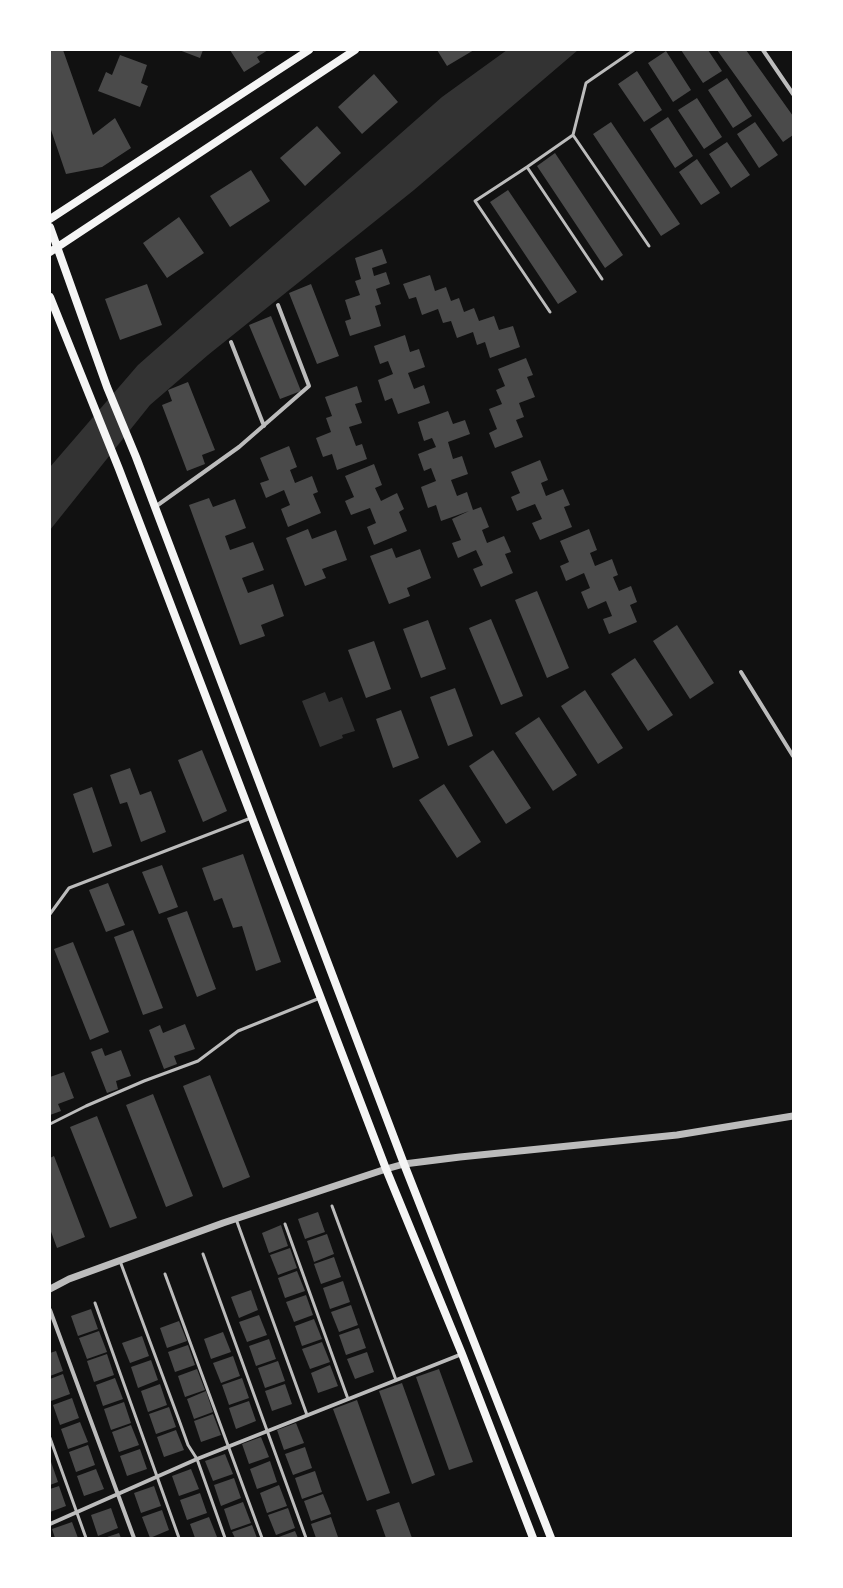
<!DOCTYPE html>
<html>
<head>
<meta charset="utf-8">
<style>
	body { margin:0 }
	#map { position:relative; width:843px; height:1588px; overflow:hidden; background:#111; font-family:"Fira Sans Condensed",sans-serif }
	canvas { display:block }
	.frame { position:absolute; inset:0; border:51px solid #fff; pointer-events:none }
</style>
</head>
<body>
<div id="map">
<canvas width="843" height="1588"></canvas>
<div class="frame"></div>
</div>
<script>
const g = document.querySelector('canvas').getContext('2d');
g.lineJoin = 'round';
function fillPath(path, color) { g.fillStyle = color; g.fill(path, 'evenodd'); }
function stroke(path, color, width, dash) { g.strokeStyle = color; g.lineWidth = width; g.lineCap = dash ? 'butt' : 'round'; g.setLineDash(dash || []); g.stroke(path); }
fillPath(new Path2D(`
	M507,50H578L414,190L208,355L150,405L50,530V467L138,365L442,97Z
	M325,692L329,702L342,697L355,731L342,735L343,738L320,747L302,701Z`), '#333');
fillPath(new Path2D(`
	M50,50H63L93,135L115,118L131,148L102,167L66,174L50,127Z
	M179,50H203L200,58Z
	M230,50H268L257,57L260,62L244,72Z
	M437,50H474L447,66Z
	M681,50H708L722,71L703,83Z
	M717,50H746L793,116V135L783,142Z
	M666,51L691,90L673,102L648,63Z
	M120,55L147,65L141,83L148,86L140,107L98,91L106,72L112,75Z
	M637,71L662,110L644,122L618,84Z
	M374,74L398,102L362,134L338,107Z
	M727,78L752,116L733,128L708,90Z
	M697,98L722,137L704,149L678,110Z
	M668,117L693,156L675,168L650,129Z
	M611,122L680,224L661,236L593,134Z
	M755,122L778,155L759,168L737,134Z
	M317,126L341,153L305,186L280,158Z
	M727,142L750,175L731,188L709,154Z
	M555,153L623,255L605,268L537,166Z
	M697,159L720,193L701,205L679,172Z
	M251,170L270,201L230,227L210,196Z
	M508,190L577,292L558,304L490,202Z
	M179,217L204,253L167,278L143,243Z
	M382,249L387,263L372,268L374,276L386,272L390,284L376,289L381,304L375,306L381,326L350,336L345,321L351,319L345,300L360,295L355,281L361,279L355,258Z
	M430,275L435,291L446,287L451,301L459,298L464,312L474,308L479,321L494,316L499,330L513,326L520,347L490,358L485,342L477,345L473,332L457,338L451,321L443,323L438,309L422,315L416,297L409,299L403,284Z
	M147,284L162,325L120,340L105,299Z
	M311,284L339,356L317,364L289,293Z
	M271,316L301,391L280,399L249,325Z
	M405,335L410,352L419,349L425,367L408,373L414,389L424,385L430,403L398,414L392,398L385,401L378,380L393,374L388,361L380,364L374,346Z
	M526,358L533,375L527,377L535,397L519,403L524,417L516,420L523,437L495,448L489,433L497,429L489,409L502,404L496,390L505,386L498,369Z
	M188,382L215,450L202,455L205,464L187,471L162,405L172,401L168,390Z
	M357,386L362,402L355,404L362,423L349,427L356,446L362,444L367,459L337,470L332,454L323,457L316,438L331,432L326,418L332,416L325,397Z
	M448,411L453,424L465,420L470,434L448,442L453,459L462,456L468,474L451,480L457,496L467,492L473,510L481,507L489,527L482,530L487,543L504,536L511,552L505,554L513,573L481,587L473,569L483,565L476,550L458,558L452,543L461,540L452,519L469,511L441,521L436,505L428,508L421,487L436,481L431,468L424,471L418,454L436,447L432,438L424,441L418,422Z
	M289,446L297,467L290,470L295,483L312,476L318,492L313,494L321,513L288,527L281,509L290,505L284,490L266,498L260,483L269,480L260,458Z
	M540,460L548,480L541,483L546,496L563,489L570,505L564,507L572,527L540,540L532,523L542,519L535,504L517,511L511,497L520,493L511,472Z
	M374,464L382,485L375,488L381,501L397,493L404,509L399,512L407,531L374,545L367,527L376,523L370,508L351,515L345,501L354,497L345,476Z
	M209,498L213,507L235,499L246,528L225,536L230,550L253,542L264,570L242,578L248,593L273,584L284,616L261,625L265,636L240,645L189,505Z
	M308,529L312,539L336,530L347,560L322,569L326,578L305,586L286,538Z
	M589,529L597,550L590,553L595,566L612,559L618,575L613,577L619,591L631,586L637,602L630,605L637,622L609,634L603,619L612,616L606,601L588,609L581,592L590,588L584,573L566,581L560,566L569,562L560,541Z
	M392,548L396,558L420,549L431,578L407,588L410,596L389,604L370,556Z
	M537,591L569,668L547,678L515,600Z
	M491,619L523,696L501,705L469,628Z
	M428,620L446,669L421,678L403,629Z
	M677,625L714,683L690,699L653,641Z
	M374,641L391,689L366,698L348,650Z
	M635,658L673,715L648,731L611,674Z
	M455,688L473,736L448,746L430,697Z
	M585,690L623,748L598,764L561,706Z
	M401,710L419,758L393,768L376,719Z
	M539,717L577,775L553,791L515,733Z
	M202,750L227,811L203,822L178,760Z
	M493,750L531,808L506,824L469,766Z
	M130,768L140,795L151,791L166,832L141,842L127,802L120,804L110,775Z
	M444,784L481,842L457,858L419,800Z
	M92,787L112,846L93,853L73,794Z
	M243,854L281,962L256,971L242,926L233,928L222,898L214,901L202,868Z
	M162,865L178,907L159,914L142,872Z
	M108,883L125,925L106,932L89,890Z
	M187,911L216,989L197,997L167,918Z
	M133,930L163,1008L143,1015L114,937Z
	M73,942L109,1032L90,1040L54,949Z
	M185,1024L195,1049L174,1056L177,1064L164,1069L149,1030L160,1025L163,1033Z
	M102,1048L105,1056L121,1050L131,1076L116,1081L118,1089L107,1093L91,1052Z
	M64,1072L74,1098L58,1104L61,1111L50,1115V1077Z
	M210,1075L250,1177L223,1188L183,1086Z
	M153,1094L193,1196L166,1207L126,1105Z
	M97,1116L137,1218L110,1228L70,1127Z
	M54,1156L85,1237L57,1248L50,1229V1158Z
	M318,1212L325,1232L305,1239L298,1219Z
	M281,1225L288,1246L269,1253L262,1233Z
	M327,1234L334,1254L314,1262L307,1241Z
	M290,1248L297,1268L278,1275L270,1255Z
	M334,1257L341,1277L321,1284L314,1264Z
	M297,1271L305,1291L285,1298L278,1278Z
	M343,1281L350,1302L330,1309L323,1288Z
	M251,1290L258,1310L239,1318L231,1297Z
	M306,1295L313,1315L294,1322L286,1302Z
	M351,1305L358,1325L339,1332L331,1312Z
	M91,1309L98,1329L78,1336L71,1316Z
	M259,1315L267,1335L247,1342L239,1322Z
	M314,1319L322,1339L302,1346L295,1326Z
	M179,1321L187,1341L167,1348L160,1328Z
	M359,1328L366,1348L346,1355L339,1335Z
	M99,1331L107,1352L87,1359L79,1338Z
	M223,1332L231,1352L211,1359L204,1339Z
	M142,1336L149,1356L130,1363L122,1343Z
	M269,1339L276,1359L256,1366L249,1346Z
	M322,1342L330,1362L310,1369L302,1349Z
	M188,1345L195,1365L175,1372L168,1352Z
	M56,1351L63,1371L50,1376V1353Z
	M367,1352L374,1372L355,1379L347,1359Z
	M107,1354L114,1375L94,1382L87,1361Z
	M233,1356L240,1376L221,1383L213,1363Z
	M151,1360L158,1380L138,1388L131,1367Z
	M278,1361L285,1381L265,1388L258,1368Z
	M330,1365L338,1386L318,1393L311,1373Z
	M197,1369L205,1390L185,1397L178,1376Z
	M439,1369L473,1462L449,1470L416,1377Z
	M63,1374L70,1394L51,1401L50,1379Z
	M115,1378L123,1399L103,1406L96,1385Z
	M242,1378L249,1398L229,1405L222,1385Z
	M402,1383L435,1475L412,1484L379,1391Z
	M160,1384L167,1405L148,1412L141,1391Z
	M285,1384L292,1404L272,1411L265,1391Z
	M206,1391L213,1412L194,1419L187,1399Z
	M72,1398L79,1418L60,1425L53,1405Z
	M357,1400L390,1493L367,1501L333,1409Z
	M249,1401L256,1421L236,1429L229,1408Z
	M124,1402L131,1423L111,1430L104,1409Z
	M169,1407L176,1427L156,1434L149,1414Z
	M213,1414L221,1435L201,1442L194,1421Z
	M80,1422L88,1442L68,1449L61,1429Z
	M296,1423L304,1443L284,1450L277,1430Z
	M131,1425L139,1445L119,1452L112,1432Z
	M176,1430L184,1450L164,1457L157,1437Z
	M261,1437L269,1457L249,1464L242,1444Z
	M88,1445L95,1465L76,1472L69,1452Z
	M305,1447L312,1468L293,1475L285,1454Z
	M140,1449L147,1469L127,1476L120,1456Z
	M225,1454L233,1474L213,1481L205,1461Z
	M50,1459L58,1482L50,1485Z
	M270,1461L277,1482L257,1489L250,1469Z
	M96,1469L104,1489L84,1496L77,1476Z
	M191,1469L199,1489L179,1496L172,1476Z
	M315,1471L322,1492L302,1499L295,1478Z
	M234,1478L241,1498L221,1506L214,1485Z
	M279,1485L287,1506L267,1513L260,1493Z
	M59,1486L66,1506L50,1512V1489Z
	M154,1486L161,1506L141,1513L134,1493Z
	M200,1493L207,1513L187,1520L180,1500Z
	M323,1494L331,1514L311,1521L304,1501Z
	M243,1502L251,1523L231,1530L224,1509Z
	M399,1502L412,1538H386L376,1510Z
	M111,1508L118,1528L98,1536L91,1515Z
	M288,1508L295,1528L276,1535L268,1515Z
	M162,1510L169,1530L150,1538L142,1517Z
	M209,1517L217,1537L195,1538L190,1524Z
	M331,1517L338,1537L316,1538L311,1524Z
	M72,1522L78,1538H55L52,1529Z
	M252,1525L257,1538H235L232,1532Z
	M295,1531L298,1538H276Z
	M119,1533L121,1538H104Z`), '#4a4a4a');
stroke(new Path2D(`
	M573,135L649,246
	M527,167L602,279
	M550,312L475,201L527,167L573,135L586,83L634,50
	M50,914L69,888L251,818
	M50,1124L86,1106L144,1081L198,1061L238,1031L320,998
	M332,1206L396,1380
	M236,1219L307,1415
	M285,1224L348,1399
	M203,1254L306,1538
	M120,1261L179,1420L188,1445L197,1459L225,1538
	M165,1274L262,1538
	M95,1303L179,1538
	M50,1438L86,1538`), '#bcbcbc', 3);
stroke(new Path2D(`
	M763,50L793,94
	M231,342L264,426
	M155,507L239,447L309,386L278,305
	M741,672L793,756
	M50,1310L134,1538
	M50,1524L197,1459L462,1354`), '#bcbcbc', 4);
stroke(new Path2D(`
	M50,1289L69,1279L223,1223L386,1169L404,1164L460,1157L677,1135L793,1116`), '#bcbcbc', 7);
stroke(new Path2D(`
	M50,219L309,50
	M50,227L107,387L136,457L404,1164L551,1538
	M50,252L355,50
	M50,297L119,469L386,1169L462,1354L533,1538`), '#f5f5f5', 8);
</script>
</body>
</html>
